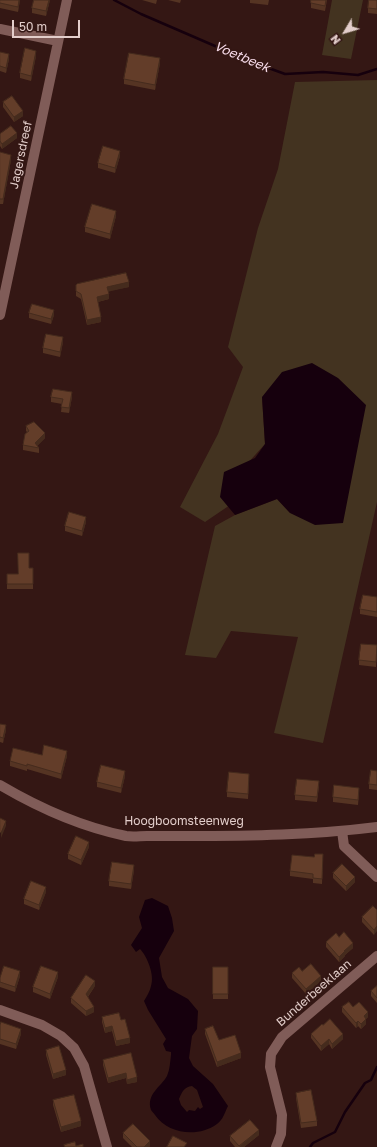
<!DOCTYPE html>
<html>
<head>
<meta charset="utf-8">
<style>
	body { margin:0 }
	#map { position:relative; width:377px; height:1147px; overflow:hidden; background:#341714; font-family:"Golos Text",sans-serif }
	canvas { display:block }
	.north { position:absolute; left:325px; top:12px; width:40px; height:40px; -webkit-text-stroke:3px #341714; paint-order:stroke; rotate:232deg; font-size:11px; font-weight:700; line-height:16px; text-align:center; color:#e3cecb }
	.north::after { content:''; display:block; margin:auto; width:14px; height:18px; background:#e3cecb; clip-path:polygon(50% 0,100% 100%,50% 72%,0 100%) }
	.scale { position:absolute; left:12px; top:20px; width:68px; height:18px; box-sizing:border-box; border:2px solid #e3cecb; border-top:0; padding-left:5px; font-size:12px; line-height:14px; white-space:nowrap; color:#e3cecb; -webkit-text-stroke:3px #341714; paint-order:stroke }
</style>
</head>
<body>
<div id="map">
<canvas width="377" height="1147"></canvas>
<div class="north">N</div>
<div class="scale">50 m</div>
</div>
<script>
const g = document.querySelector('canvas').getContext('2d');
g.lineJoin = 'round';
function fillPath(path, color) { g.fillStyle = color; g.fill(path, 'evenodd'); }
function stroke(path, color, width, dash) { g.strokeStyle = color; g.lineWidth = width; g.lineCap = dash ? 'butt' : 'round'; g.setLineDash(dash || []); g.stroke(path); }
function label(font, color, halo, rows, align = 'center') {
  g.font = font + ' "Golos Text",sans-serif'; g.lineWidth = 4; g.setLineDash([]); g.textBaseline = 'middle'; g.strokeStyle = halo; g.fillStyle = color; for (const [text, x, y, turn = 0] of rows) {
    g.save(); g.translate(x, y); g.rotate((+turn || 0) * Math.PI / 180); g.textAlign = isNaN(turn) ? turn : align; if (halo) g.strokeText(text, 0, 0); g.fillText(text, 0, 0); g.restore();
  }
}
fillPath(new Path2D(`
	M332,0H363L351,59L322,55Z
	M377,80V502L323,743L274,733L298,637L231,631L216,658L185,655L215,526L235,515L277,499L290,513L262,397L265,444L237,475L230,505L205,522L180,507L218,434L243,367L228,347L258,228L278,169L295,82Z`), '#433320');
fillPath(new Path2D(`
	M312,363L338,378L366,405L343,523L315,525L290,513L277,499L235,515L220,497L224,472L255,458L265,444L262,397L282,372Z
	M152,898L168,906L172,918L174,931L159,958L162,977L168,988L188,999L198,1011L197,1029L192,1036L189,1058L193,1066L213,1084L228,1106C225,1112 223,1120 217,1124C198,1138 168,1134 155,1115C154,1113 152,1112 151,1110C146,1094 161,1087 167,1076C170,1069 170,1062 171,1055V1052L166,1051L163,1044L166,1039L148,1010L144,1001C147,996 150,991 151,986C155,975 147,956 140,949L136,952L131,945L142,928L139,917L145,900ZM192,1086L197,1090L203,1107L200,1109L198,1107L195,1111L189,1110L187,1112L181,1105L179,1099C182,1092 184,1087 192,1086Z`), '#16000d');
stroke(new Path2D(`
	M114,0L141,14L252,62L285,74L323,72L358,75L377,69
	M310,1147L313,1143L335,1132L345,1112L365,1083L371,1080L377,1067`), '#16000d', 2.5);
stroke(new Path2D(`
	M0,29L58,41
	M0,315L67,0
	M342,831L344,846L377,877
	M0,1010L42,1025L61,1036L74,1048L84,1066L107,1147
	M276,1147L281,1134L282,1115L270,1067L271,1054L282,1037L377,956`), '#805c58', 10);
stroke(new Path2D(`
	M0,785C39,808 82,827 126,836C133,837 140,836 147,836C160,836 173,836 186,836C250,836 314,835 377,827`), '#805c58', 10);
fillPath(new Path2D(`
	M0,0H20L18,12L0,8Z
	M34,0H50L46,16L32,13V8Z
	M142,0H157L156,4Z
	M168,0H181L180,3Z
	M250,0H269L268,5L250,3Z
	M327,0L325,11L311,8V3Z
	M377,0V14L368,13V8Z
	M0,52L9,59L6,73L0,71Z
	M36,56L31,81L20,78V73Z
	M160,63L155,90L124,84V79Z
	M3,102L23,116L14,122L3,107Z
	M0,134L17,138L2,149L0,146Z
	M0,152L11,160L3,204H0Z
	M120,156L115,173L98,168V163Z
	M116,216L110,239L85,232V227Z
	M76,285L129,287L108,291L109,299L98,302L101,322L87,325L81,299L76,296Z
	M29,313L54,315L51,324L29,318Z
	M63,342L60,357L43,353V348Z
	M51,397H72L69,413L61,412L62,404L51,402Z
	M26,426L45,438L37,446L39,448V453L23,450V445L27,432L26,431Z
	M86,522L82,536L65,531V526Z
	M29,568H33V589H7V574H18Z
	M377,597V617L360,614V609Z
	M377,645L376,667L359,665V660Z
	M0,724L6,730L3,743L0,742Z
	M42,755L67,756L61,779L27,769V771L10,766V761Z
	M377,771V790L369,789V784Z
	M125,776L121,793L97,787V782Z
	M249,779L248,799L227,797V792Z
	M319,786L317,802L295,800V795Z
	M359,793L358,805L333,802V797Z
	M89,847L81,865L68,859V854Z
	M323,859L322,884L313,883V879L290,876V871Z
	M134,870L131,889L109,886V881Z
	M333,873L355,882L346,891L333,878Z
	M46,892L39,910L24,904V899Z
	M377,910L374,935L362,922V917Z
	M339,937L353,948L345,955V956L339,962L326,947V942Z
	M213,967H228V999H213Z
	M302,971L321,981L306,994L292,978V973Z
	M20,976L15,992L0,987V978Z
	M58,977L50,999L33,992V987Z
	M95,986L88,997L94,1012L86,1016L71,1003V998Z
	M377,986V1003L371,996V991Z
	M342,1007H353L368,1017L366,1019V1024L361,1029L358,1026L356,1028L342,1012Z
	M102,1017L121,1020L130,1043L116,1046L112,1031L105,1033L102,1022Z
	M0,1025L21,1034L16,1049L0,1044Z
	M205,1029L241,1058L217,1067L205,1034Z
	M311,1034L343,1039L332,1049L329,1044L321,1051L311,1038Z
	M46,1050L66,1075L53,1079L46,1055Z
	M131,1053L137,1082L127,1084L126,1078L108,1083L103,1065V1060Z
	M296,1093L317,1121V1126L301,1128L296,1098Z
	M53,1100L81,1126L61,1132L53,1105Z
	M123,1133L150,1146L149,1147H132L123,1138Z
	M259,1135L244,1147H235L230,1141V1136Z`), '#553423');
fillPath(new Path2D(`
	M19,0H20L18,12V7Z
	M49,0H50L46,16V11Z
	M36,51V56L31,81V76Z
	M9,54V59L6,73V68Z
	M160,58V63L155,90V85Z
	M23,111V116L14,122V117Z
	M17,133V138L2,149V144Z
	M120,151V156L115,173V168Z
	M11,155V160L3,204V199Z
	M116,211V216L110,239V234Z
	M129,282V287L107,292V287Z
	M109,294V299L97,302V297Z
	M54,310V315L51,324V319Z
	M101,317V322L87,325V320Z
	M63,337V342L60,357V352Z
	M72,392V397L69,413V408Z
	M45,433V438L35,448V443Z
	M86,517V522L82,536V531Z
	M6,725V730L3,743V738Z
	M67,751V756L61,779V774Z
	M125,771V776L121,793V788Z
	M6,821V826L1,838V833Z
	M89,842V847L81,865V860Z
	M134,865V870L131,889V884Z
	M355,877V882L346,891V886Z
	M46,887V892L39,910V905Z
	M377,926V931L374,935V930Z
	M353,943V948L345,955V956L339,962V957L344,951Z
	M20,971V976L15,992V987Z
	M58,972V977L50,999V994Z
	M321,976V981L306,994V989Z
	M95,981V986L86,999V994Z
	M94,1007V1012L86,1016V1011Z
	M368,1012V1017L364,1021V1016Z
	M366,1019V1024L361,1029V1024Z
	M358,1021V1026L356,1028V1023Z
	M112,1026V1031L105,1033V1028Z
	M21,1029V1034L16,1049V1044Z
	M343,1034V1039L332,1049V1044Z
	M130,1038V1043L116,1046V1041Z
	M329,1039V1044L321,1051V1046Z
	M241,1053V1058L217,1067V1062Z
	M66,1070V1075L53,1079V1074Z
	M126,1073V1078L108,1083V1078Z
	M137,1077V1082L127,1084V1080Z
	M81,1121V1126L61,1132V1127Z
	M259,1130V1135L244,1147H239Z
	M150,1141V1146L149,1147H144Z`), '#452b1d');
const building = new Path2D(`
	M0,0H19L18,7L0,3Z
	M34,0H49L46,11L32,8Z
	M311,0H326L325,6L311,3Z
	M369,0H377V9L368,8Z
	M25,48L36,51L31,76L20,73Z
	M0,52L9,54L6,68L0,66Z
	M129,53L160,58L155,85L124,79Z
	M12,96L23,111L14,117L3,102Z
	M11,126L17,133L2,144L0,141V134Z
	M103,146L120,151L115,168L98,163Z
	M0,152L11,155L3,199H0Z
	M92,204L116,211L110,234L85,227Z
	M126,273L129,282L107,287L109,294L97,297L101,317L87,320L81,294L76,291V285L77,284Z
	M32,304L54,310L51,319L29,313Z
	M46,334L63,337L60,352L43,348Z
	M53,389L72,392L69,408L61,407L63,399L51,397Z
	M34,422L45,433L35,443L39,448L23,445L25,434L29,431L26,426Z
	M69,512L86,517L82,531L65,526Z
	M18,553H29V568H33V584H7V574H18Z
	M363,595L377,597V612L360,609Z
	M361,644L377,645L376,662L359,660Z
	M0,724L6,725L3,738L0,737Z
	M44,745L67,751L61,774L27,764V766L10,761L13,748L42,755Z
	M101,765L125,771L121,788L97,782Z
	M371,770L377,771V785L369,784Z
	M229,772L249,774L248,794L227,792Z
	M297,779L319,781L317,797L295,795Z
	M334,785L359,788L358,800L333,797Z
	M0,818L6,821L1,833L0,832Z
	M76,836L89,842L81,860L68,854Z
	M315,854H323L322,879L313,878V874L290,871L292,855L314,857Z
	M112,862L134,865L131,884L109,881Z
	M342,864L355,877L346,886L333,873Z
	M31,881L46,887L39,905L24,899Z
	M373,906L377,910V926L374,930L362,917Z
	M344,932L353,943L344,951H345L339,957L326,942L336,933L339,937Z
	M311,964L321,976L306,989L292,973L299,967L302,971Z
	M4,966L20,971L15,987L0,982V978Z
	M41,966L58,972L50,994L33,987Z
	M213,967H228V994H213Z
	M86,975L95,981L86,994L94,1007L86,1011L71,998Z
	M377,986V998L371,991Z
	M349,1002L353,1007L359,1002L368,1012L364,1016L366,1019L361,1024L358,1021L356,1023L342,1007Z
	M119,1013L121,1020L125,1019L130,1038L116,1041L112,1026L105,1028L102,1017Z
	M330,1019L343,1034L332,1044L329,1039L321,1046L311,1034L322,1024L323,1025Z
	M1,1022L21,1029L16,1044L0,1039V1025Z
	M213,1026L219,1040L235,1035L241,1053L217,1062L205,1029Z
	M59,1046L66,1070L53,1074L46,1050Z
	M131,1053L137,1077L127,1080L126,1073L108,1078L103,1060Z
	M311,1090L317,1121L301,1123L296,1093Z
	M74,1095L81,1121L61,1127L53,1100Z
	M250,1120L259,1130L239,1146L230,1136Z
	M133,1124L150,1141L144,1147H137L123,1133Z
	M173,1136L187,1143L184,1147H167Z
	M75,1142L76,1146L83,1144V1147H65L64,1145Z`);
fillPath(building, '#633d29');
stroke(building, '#452b1d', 1);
label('12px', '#e3cecb', '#341714', [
	["Jagersdreef",21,155,-78],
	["Hoogboomsteenweg",184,821],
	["Bunderbeeklaan",314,993,-41]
]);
label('italic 13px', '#f7dbea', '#341714', [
	["Voetbeek",242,57,23]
]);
</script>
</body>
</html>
